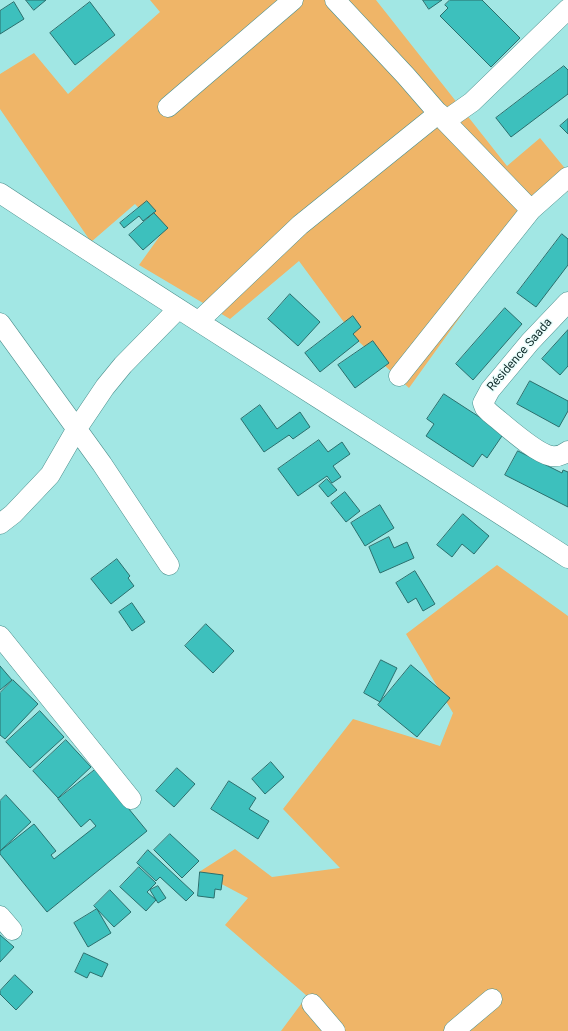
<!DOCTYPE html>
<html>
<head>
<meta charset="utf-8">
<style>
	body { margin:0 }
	canvas { display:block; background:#a2e7e4 }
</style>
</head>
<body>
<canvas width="568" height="1031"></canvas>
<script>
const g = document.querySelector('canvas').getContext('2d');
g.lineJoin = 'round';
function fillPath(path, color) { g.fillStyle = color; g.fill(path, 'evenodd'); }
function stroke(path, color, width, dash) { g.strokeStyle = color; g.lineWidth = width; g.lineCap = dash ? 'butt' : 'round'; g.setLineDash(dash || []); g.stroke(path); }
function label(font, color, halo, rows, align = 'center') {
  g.font = font + ' Roboto,sans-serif'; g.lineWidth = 3; g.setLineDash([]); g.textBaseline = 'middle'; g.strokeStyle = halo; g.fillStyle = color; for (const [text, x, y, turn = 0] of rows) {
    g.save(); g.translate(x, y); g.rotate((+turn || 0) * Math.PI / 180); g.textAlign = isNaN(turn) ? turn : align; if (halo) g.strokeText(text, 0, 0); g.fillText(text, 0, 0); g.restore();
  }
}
fillPath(new Path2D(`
	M150,0H376L507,166L540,138L568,172V191L529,221L409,388L357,340L299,261L230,319L139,265L162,233L135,204L91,242L0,109V74L34,53L68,94L160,12Z
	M497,565L568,616V1031H281L307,996L225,925L248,898L199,872L235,849L272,877L340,868L283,809L353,719L440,746L453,713L406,634Z`), '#efb568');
const building = new Path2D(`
	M26,0H46L34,10Z
	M423,0H442L429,9Z
	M450,0H482L520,38L491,67L440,16L448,8L445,5Z
	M14,2L24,19L0,34V11Z
	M90,2L115,35L75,65L50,33Z
	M564,66L568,70V94L511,137L496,118Z
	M568,119V134L560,126Z
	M147,201L156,211L143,221L139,216L124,228L120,223Z
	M154,213L168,228L143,250L129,235Z
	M562,234L568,239V265L536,307L517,293Z
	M290,294L320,322L298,346L268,319Z
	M505,308L522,324L473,380L456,364Z
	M353,316L361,327L353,334L359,341L320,372L305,353Z
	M568,330V366L560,375L542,359Z
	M373,341L389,363L355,388L338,365Z
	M530,381L568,401V411L559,427L517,404Z
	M444,394L504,433L487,458L482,454L473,467L426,436L434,424L427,419Z
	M260,405L277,429L300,412L310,427L293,439L289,435L264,452L241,419Z
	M319,440L328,452L342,442L350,454L333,466L341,477L332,483L327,476L298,496L278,469Z
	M518,451L562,473L563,470L568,472V507L505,475Z
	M327,479L337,490L328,497L319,486Z
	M345,492L360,511L346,522L331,503Z
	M380,505L394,528L365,546L351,523Z
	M463,514L489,536L474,554L462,544L452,557L437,545Z
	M389,537L394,548L407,542L414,558L380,573L369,547Z
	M117,559L130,576L128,578L134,586L111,604L91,579Z
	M415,571L435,604L423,611L416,598L408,603L396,583Z
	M132,603L145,622L132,631L119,612Z
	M206,624L234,651L213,673L185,646Z
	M381,660L397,668L380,702L364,693Z
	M411,665L450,698L417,737L378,705Z
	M0,666L12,680L0,690Z
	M13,680L38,704L5,739L0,735V693Z
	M40,711L64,737L30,768L6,742Z
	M66,740L91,767L58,798L33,771Z
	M271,762L284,777L265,794L252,779Z
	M177,768L195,784L174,807L156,791Z
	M96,769L147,831L47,912L0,854V851L34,824L56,851L51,855L54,859L96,826L90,819L81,827L58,799Z
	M229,781L256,798L249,809L269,821L258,839L211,809Z
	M6,795L31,822L0,851V801Z
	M170,834L199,861L182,878L154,850Z
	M148,850L194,893L186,901L160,877L156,881L137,863Z
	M139,867L156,883L147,892L156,900L146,911L120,887Z
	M200,872L223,875L221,890L215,889L214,898L198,896Z
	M158,886L166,898L158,903L150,890Z
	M110,890L131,912L114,927L94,906Z
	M97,909L111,933L88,947L74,923Z
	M0,935L14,947L0,962Z
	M84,953L108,964L102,977L90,972L87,978L75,972Z
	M15,975L33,992L16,1010L0,994V991Z`);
fillPath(building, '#3dc0bd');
stroke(building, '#2a6f6d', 1);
const street = new Path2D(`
	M335,0L406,76L445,121L472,102L568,9
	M168,107L293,0
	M445,121L531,210
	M0,193C188,317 379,435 568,558
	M568,302L530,342L490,390L483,403L485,408L490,413C504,424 535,453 551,456C558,457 563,455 568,451
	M199,321L300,225L439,113
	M0,323L102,464L169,565
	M399,376L531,210L568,177
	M0,524L13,514L50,475L76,430L105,387L123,365L178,309
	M0,636L131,799
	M0,916L12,930
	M312,1004L335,1031
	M454,1031L492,999`);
stroke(street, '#4b8e8b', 21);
stroke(street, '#fff', 20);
label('12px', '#102c2b', '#eafefc', [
	["Résidence Saada",520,355,-49]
]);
</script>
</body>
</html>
